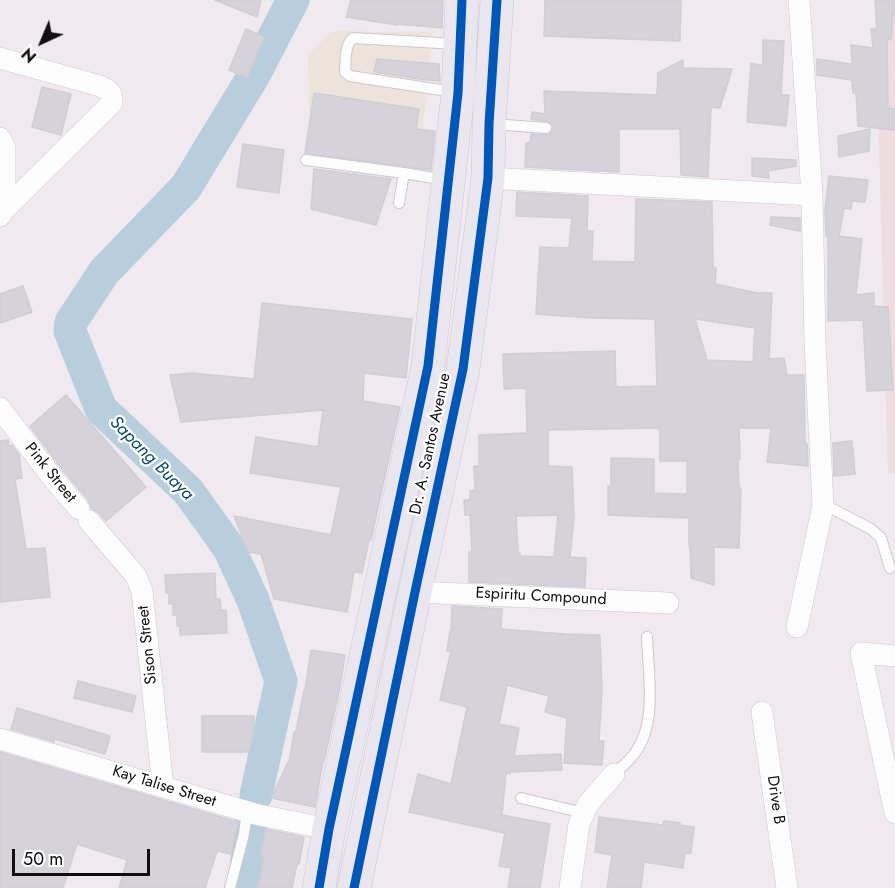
<!DOCTYPE html>
<html>
<head>
<meta charset="utf-8">
<style>
	body { margin:0 }
	#map { position:relative; width:895px; height:888px; overflow:hidden; background:#f0e9f0; font-family:Jost,sans-serif }
	canvas { display:block }
	.north { position:absolute; left:12px; top:12px; width:60px; height:60px; -webkit-text-stroke:4px #fff; paint-order:stroke; rotate:224deg; font-size:16px; font-weight:700; line-height:24px; text-align:center; color:#110d11 }
	.north::after { content:''; display:block; margin:auto; width:21px; height:27px; background:#110d11; clip-path:polygon(50% 0,100% 100%,50% 72%,0 100%) }
	.scale { position:absolute; left:12px; top:849px; width:138px; height:27px; box-sizing:border-box; border:3px solid #110d11; border-top:0; padding-left:8px; font-size:18px; line-height:21px; white-space:nowrap; color:#110d11; -webkit-text-stroke:4px #fff; paint-order:stroke }
</style>
</head>
<body>
<div id="map">
<canvas width="895" height="888"></canvas>
<div class="north">N</div>
<div class="scale">50 m</div>
</div>
<script>
const g = document.querySelector('canvas').getContext('2d');
g.lineJoin = 'round';
function fillPath(path, color) { g.fillStyle = color; g.fill(path, 'evenodd'); }
function stroke(path, color, width, dash) { g.strokeStyle = color; g.lineWidth = width; g.lineCap = dash ? 'butt' : 'round'; g.setLineDash(dash || []); g.stroke(path); }
function label(font, color, halo, rows, align = 'center') {
  g.font = font + ' Jost,sans-serif'; g.lineWidth = 4.5; g.setLineDash([]); g.textBaseline = 'middle'; g.strokeStyle = halo; g.fillStyle = color; for (const [text, x, y, turn = 0] of rows) {
    g.save(); g.translate(x, y); g.rotate((+turn || 0) * Math.PI / 180); g.textAlign = isNaN(turn) ? turn : align; if (halo) g.strokeText(text, 0, 0); g.fillText(text, 0, 0); g.restore();
  }
}
fillPath(new Path2D(`
	M332,31L433,32L423,129L309,112L308,55Z`), '#ece4dc');
fillPath(new Path2D(`
	M875,0H895V473L888,474Z`), '#eedce0');
stroke(new Path2D(`
	M256,795L281,681L253,600L229,548L188,491L101,409L70,331L71,322L104,272L186,187L254,75L293,0
	M244,888L251,822`), '#b9cedc', 33);
const building = new Path2D(`
	M215,0H261L257,17Z
	M351,0H443L442,28L397,24V25L346,17Z
	M545,0H681L680,41L544,36Z
	M875,0H895L891,40L887,39L888,108L895,109V130L858,126L856,93H853L852,80L817,75V59L852,64L851,45L873,48L871,29H877Z
	M246,29L264,37L247,78L229,70Z
	M763,40L784,41L781,95H789L786,126L747,122L751,63L763,66Z
	M377,59L439,64L440,81L420,79L374,72Z
	M683,60V68L732,69L720,108L711,107L708,177L681,175L680,129H619V172L525,167L526,143H530L531,134L549,135L553,129V125L550,122L531,119L532,112L545,114L544,91L657,95L658,73Z
	M42,87L71,94L61,135L32,127Z
	M314,93L419,109L416,129L435,131L431,170L305,153Z
	M870,129L869,151L839,157L838,136Z
	M243,144L284,150L279,193L237,187Z
	M752,158L796,160V166L768,171L769,178L752,176Z
	M314,169L391,179L376,225L311,209Z
	M829,176L868,180L865,202L852,201L851,209L844,208L839,236L862,239L856,295L874,293V306L888,307L893,390L867,391L863,320L828,321V237L826,236L825,210Z
	M517,192L588,196L587,231H593L592,261L635,262L636,199L712,202L713,267L716,268L715,284L757,293H772L769,359L784,358L787,375H804L805,444H807L808,466L767,462L771,428H739L740,459H738L739,488H741L739,548L714,547V585L691,578L690,546H689V518L608,515V486H611V458L654,459V493L687,494V461H660V429H658V428L548,430V466L572,467L574,518L570,557L586,558L585,587L469,582V552H472L470,515H465L464,500H470V491L475,490L474,466H479V435L527,433L526,388L504,389L503,354L615,351L616,387L657,386L655,319L592,318L536,314L540,247L569,248L572,218L516,216ZM695,319L755,328L753,362L707,360ZM558,515L554,557L520,556V553H518L516,516Z
	M771,217L800,218V231L770,225Z
	M23,286L32,312L0,323V294Z
	M262,303L412,319L406,378L364,373L363,401L400,407L371,540H369L362,573L354,572L347,612L274,599L261,554L248,552L234,516L331,535L341,487L250,473L256,437L318,447L323,410L181,422L170,375L192,373L254,379Z
	M66,395L146,487L106,521L99,513L91,508L89,501L61,468L30,426Z
	M8,440L9,446L12,445L19,455L22,478L15,479L26,549L45,548L50,597L0,602V441Z
	M852,441L855,474L834,476L833,443Z
	M215,573L216,599H220L221,610H226L227,633L180,635V626H177V615H173V604H169V593H166L165,575Z
	M452,606L502,609L501,629L564,634L600,635L602,691L599,741H604L602,765L564,763L567,718L545,712L549,696L507,685L499,724L519,728L514,756L561,754L562,770L511,772L510,774L506,773L502,815L550,824L540,888H508L511,868L499,866L505,833L409,812L418,774L451,784L467,707L440,700L451,651H447L450,631H451Z
	M311,650L345,655L340,687L324,761H323L315,807L271,798L290,758L294,732H296L304,690H305Z
	M78,681L136,696L132,712L74,698Z
	M17,708L110,736L105,754L55,739L54,742L11,729Z
	M202,716H254L253,735L249,752H202Z
	M0,752L238,822L231,854L217,851L205,888H119L127,860L77,844L63,888H0Z
	M599,817L663,825L664,821L680,823V825L694,827L691,853H685L683,868L644,862L641,888H607L612,855L595,852Z
	M266,829L304,837L299,864H297L292,888H258L264,857L260,856Z`);
fillPath(building, '#d5d2d9');
stroke(building, '#d0cdd3', 1.5);
const service = new Path2D(`
	M454,92L350,76L345,72C346,60 344,46 353,38L457,44
	M493,124L546,128
	M306,160L404,173L445,180
	M399,203L404,173
	M823,506L829,507L871,529L881,538L890,568
	M614,774C621,768 628,762 634,754C658,724 648,673 647,637
	M521,798L584,813
	M230,888L244,834L247,812`);
const minor = new Path2D(`
	M0,58L100,86C110,91 112,91 112,103L5,209
	M0,138L5,148V209L0,216
	M488,178L812,195
	M0,408L51,476L79,509
	M89,521L136,576L142,591L163,787
	M415,592L668,603
	M797,627L823,506L815,342L812,195L799,0
	M895,656L861,653L895,813
	M762,712L787,888
	M0,739L259,815L329,829
	M570,888L579,824L588,804L614,774`);
const primary = new Path2D(`
	M319,888L329,829L428,366L458,93L462,0
	M354,888L415,592L463,369L488,178L489,124L497,0`);
stroke(service, '#cdc7cd', 12);
stroke(minor, '#cdc7cd', 22);
stroke(primary, '#cac7ca', 34);
stroke(service, '#fdfcfd', 10);
stroke(minor, '#fdfcfd', 21);
stroke(primary, '#e9e6f0', 33);
stroke(new Path2D(`
	M319,888L329,829L428,366L458,93L462,0
	M354,888L415,592L463,369L488,178L489,124L497,0`), '#0057b8', 9);
label('16px', '#110d11', '#fff', [
	["Dr. A. Santos Avenue",431,444,-78],
	["Pink Street",50,473,51],
	["Espiritu Compound",541,597,3],
	["Sison Street",148,645,-96],
	["Kay Talise Street",164,787,17],
	["Drive B",775,800,82]
]);
label('italic 18px', '#0c4a64', '#fff', [
	["Sapang Buaya",151,459,45]
]);
</script>
</body>
</html>
